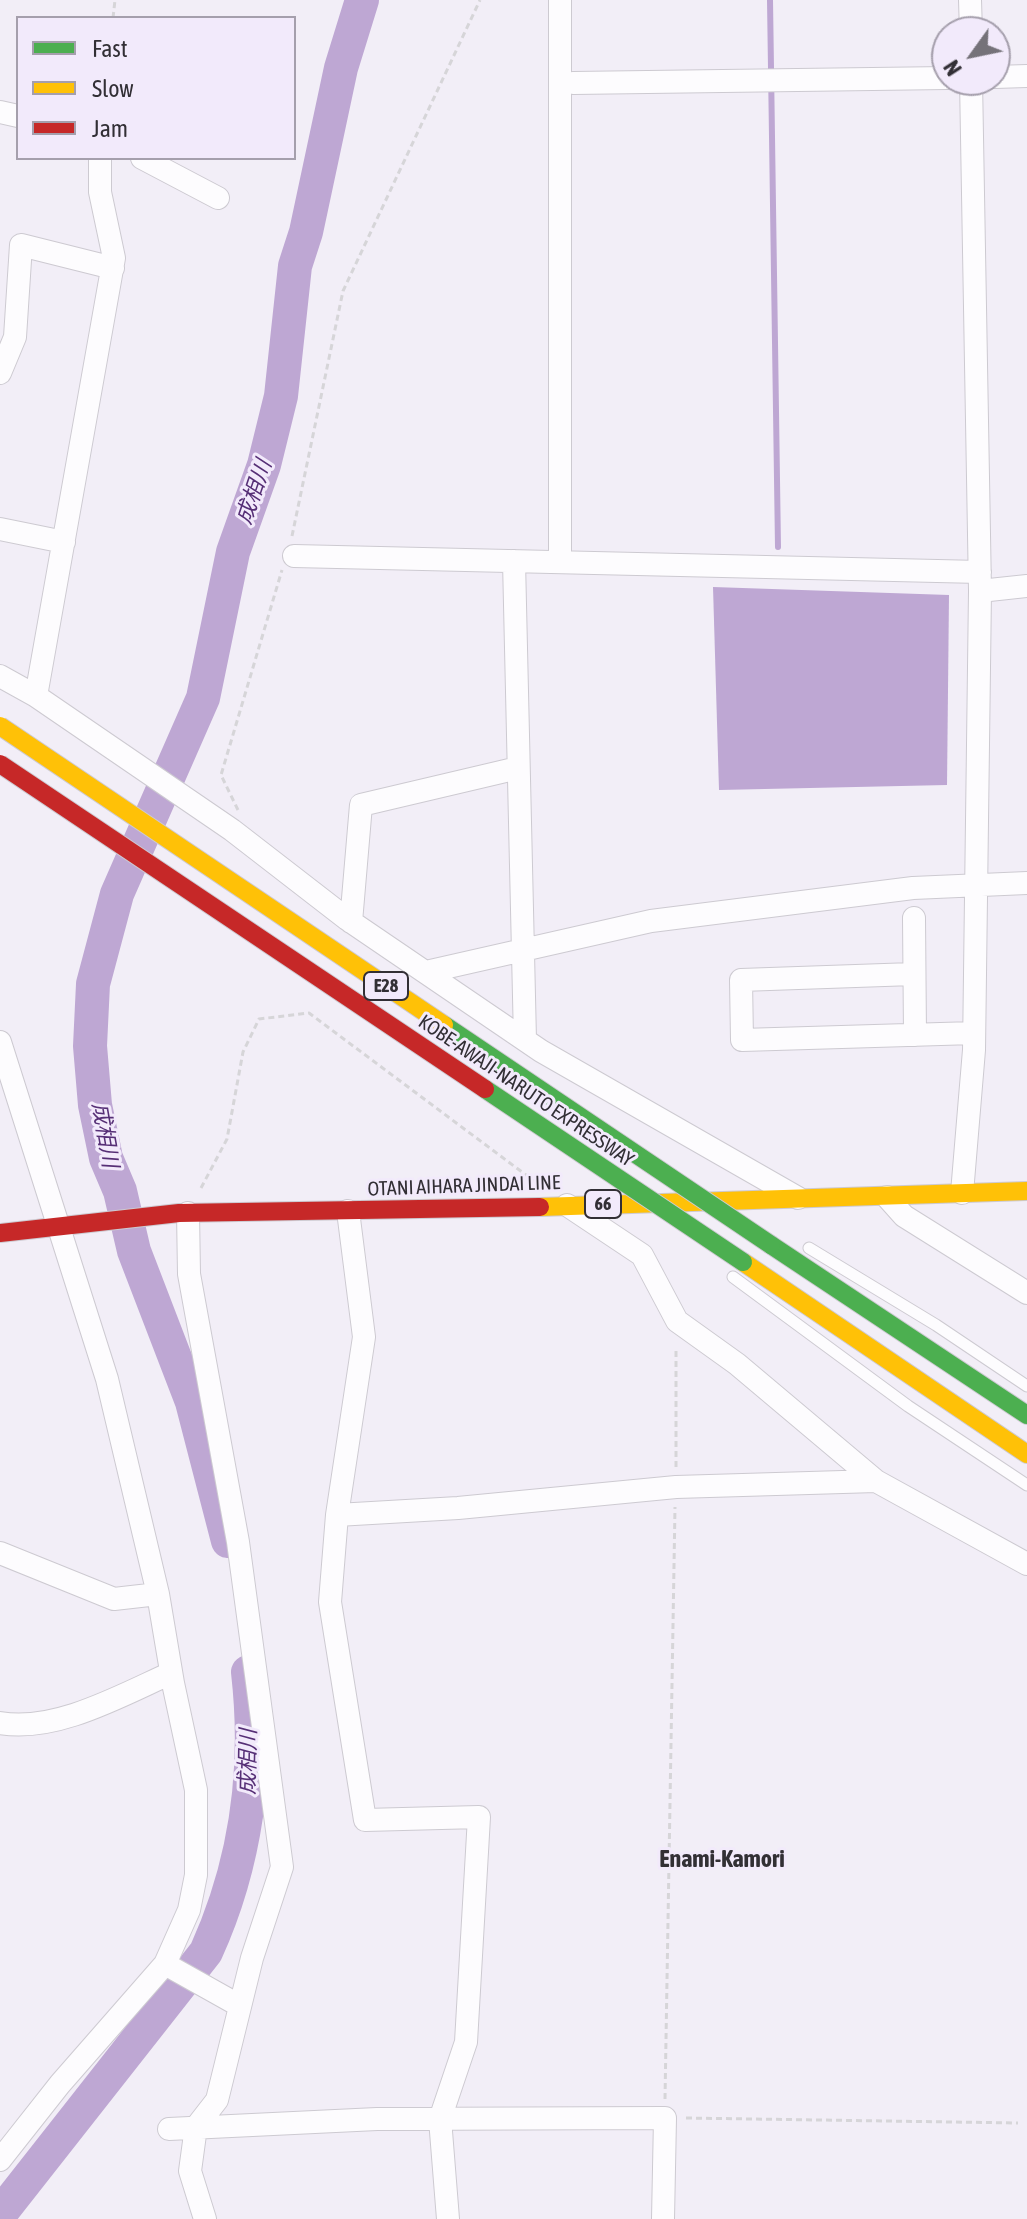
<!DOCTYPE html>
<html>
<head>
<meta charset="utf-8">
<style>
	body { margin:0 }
	#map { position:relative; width:1027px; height:2219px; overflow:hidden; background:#f2eef7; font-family:"Asap Condensed",sans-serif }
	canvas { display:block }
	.legend { position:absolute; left:16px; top:16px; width:280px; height:144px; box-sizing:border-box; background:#f2eafb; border:2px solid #a59fac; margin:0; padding:10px 14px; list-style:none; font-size:24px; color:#322f35 }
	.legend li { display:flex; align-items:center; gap:16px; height:40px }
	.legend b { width:40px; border:2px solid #a59fac }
	.north { position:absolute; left:931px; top:16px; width:80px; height:80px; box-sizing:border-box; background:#f2eafb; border:2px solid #a59fac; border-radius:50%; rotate:237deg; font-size:22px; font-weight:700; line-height:32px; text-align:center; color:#322f35 }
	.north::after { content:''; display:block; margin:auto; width:28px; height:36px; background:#757279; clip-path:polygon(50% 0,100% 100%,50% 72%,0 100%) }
</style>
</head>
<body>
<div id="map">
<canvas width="1027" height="2219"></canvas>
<ul class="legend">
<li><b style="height:10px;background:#4caf50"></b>Fast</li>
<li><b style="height:10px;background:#ffc107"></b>Slow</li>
<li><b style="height:10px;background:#c62828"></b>Jam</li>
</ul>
<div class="north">N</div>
</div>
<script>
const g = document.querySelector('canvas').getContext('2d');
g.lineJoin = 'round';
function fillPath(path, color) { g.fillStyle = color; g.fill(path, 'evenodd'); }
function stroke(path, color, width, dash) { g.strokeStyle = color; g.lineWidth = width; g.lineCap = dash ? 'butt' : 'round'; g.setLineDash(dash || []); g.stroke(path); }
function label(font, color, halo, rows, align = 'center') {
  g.font = font + ' "Asap Condensed","Noto Sans JP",sans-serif'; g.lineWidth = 6; g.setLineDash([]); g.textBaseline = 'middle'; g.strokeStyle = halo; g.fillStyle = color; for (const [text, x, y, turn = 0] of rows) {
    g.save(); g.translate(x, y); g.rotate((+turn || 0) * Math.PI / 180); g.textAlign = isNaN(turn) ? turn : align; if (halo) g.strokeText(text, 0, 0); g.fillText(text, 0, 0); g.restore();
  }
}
fillPath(new Path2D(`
	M713,587L949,595L947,785L719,790Z`), '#bea7d3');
stroke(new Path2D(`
	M770,0L778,547`), '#bea7d3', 6);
stroke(new Path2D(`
	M228,1541L192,1402L134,1251L120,1191L106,1158L95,1105L90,1046L93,984L117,894L203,698L233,552L264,465L281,396L295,266L306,232L341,68L362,0
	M0,2214L206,1952C246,1864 259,1768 248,1672`), '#bea7d3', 34);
const lane = new Path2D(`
	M809,1248L936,1325L1027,1386
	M733,1277L908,1406L1027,1485`);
const street = new Path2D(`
	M560,0V562
	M970,0L971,32
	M995,77L1027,76
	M573,83L947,78
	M0,112L18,116
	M142,158L218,198
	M0,373L15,337L21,245L113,268
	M0,529L64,542
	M294,556L980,572
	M514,561L525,1040
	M980,591L1027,586
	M0,676L36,696L232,830L347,919L541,1051L798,1198
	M36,696L114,258L100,192V158
	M914,918L915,1035
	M351,922L361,805L518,768
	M426,972L651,921L913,888L1027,883
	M913,974L741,980L742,1040L974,1033
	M0,1042L107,1379L158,1594L173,1683L196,1790V1875L189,1910L165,1964L60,2084L0,2160
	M962,1193L974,1050L980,591L971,80
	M887,1197L904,1216L1027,1293
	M567,1205L642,1255L677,1321L737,1364L876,1481L1027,1564
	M348,1211L364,1337L337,1515L330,1602L365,1820L479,1817L466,2042L440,2119L448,2219
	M188,1213L189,1274L238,1542L282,1867L252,1958L217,2100L196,2127L190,2171L205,2219
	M337,1515L458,1508L676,1487L876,1481
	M0,1553L114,1599L158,1594
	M0,1723C55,1733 122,1695 171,1673
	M165,1964L240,2006
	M169,2129L377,2119L665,2118L663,2219`);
const fast = new Path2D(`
	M771,1245L1027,1415`);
const slow = new Path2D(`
	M540,1207L1027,1191
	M743,1262L1027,1454`);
const jam = new Path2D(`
	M0,1233L179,1213L540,1207`);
stroke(lane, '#cdcad1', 13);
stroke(street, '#cdcad1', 24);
stroke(fast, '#cdcad1', 20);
stroke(slow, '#cdcad1', 20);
stroke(jam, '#cdcad1', 20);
stroke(new Path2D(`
	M113,18L115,0
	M292,536L343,291L480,0
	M238,810L221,775L282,570
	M201,1188L227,1139L243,1052L259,1019L309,1013L534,1181
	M676,1467V1347
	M665,2099L675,1507
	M686,2118L1018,2123`), '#d6d5d8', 3, [6, 4]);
stroke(lane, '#fdfcfe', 11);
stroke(street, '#fdfcfe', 22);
stroke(fast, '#4caf50', 18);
stroke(slow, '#ffc107', 18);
stroke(jam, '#c62828', 18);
const fastBridge = new Path2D(`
	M444,1025L771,1245
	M485,1089L743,1262`);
const slowBridge = new Path2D(`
	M0,726L444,1025`);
const jamBridge = new Path2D(`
	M0,764L485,1089`);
stroke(fastBridge, '#cdcad1', 20, []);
stroke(slowBridge, '#cdcad1', 20, []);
stroke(jamBridge, '#cdcad1', 20, []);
stroke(fastBridge, '#4caf50', 18);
stroke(slowBridge, '#ffc107', 18);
stroke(jamBridge, '#c62828', 18);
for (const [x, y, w] of [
	[386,986,44],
	[603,1204,36]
]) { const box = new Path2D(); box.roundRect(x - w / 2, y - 14, w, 28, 6); g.fillStyle = '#f2eafb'; g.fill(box); stroke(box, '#322f35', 2); }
label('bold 18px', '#322f35', null, [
	["E28",386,986],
	["66",603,1204]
]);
label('20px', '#322f35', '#f2eafb', [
	["KOBE-AWAJI-NARUTO EXPRESSWAY",526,1091,34],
	["OTANI AIHARA JINDAI LINE",464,1186,-2]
]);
label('italic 22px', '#562f76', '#f2eafb', [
	["成相川",254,492,-71],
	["成相川",105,1135,80],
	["成相川",248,1762,-89]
]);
label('bold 24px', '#322f35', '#f2eafb', [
	["Enami-Kamori",722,1859]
]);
</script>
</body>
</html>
